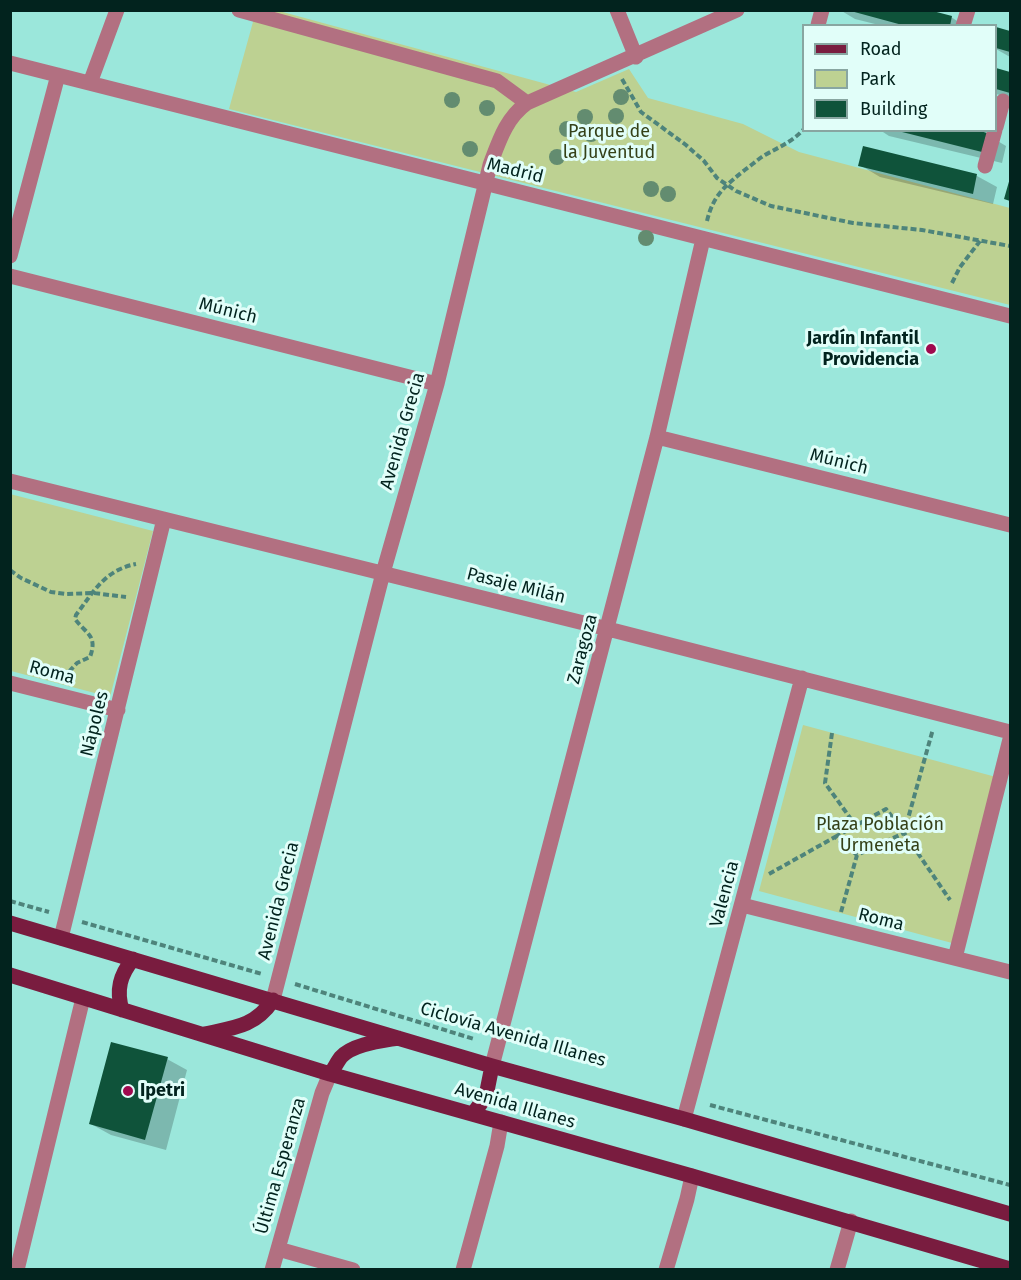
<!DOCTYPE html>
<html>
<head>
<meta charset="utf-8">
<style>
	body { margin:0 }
	#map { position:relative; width:1021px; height:1280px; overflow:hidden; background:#9be7db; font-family:"Fira Sans",sans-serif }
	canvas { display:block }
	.frame { position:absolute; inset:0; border:12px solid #02231e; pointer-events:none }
	.legend { position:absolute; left:802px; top:24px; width:195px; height:108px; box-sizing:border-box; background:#e1fef9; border:2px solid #88a6a1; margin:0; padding:8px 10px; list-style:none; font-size:18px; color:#02231e }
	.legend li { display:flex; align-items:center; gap:12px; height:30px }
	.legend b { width:30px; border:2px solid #88a6a1 }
</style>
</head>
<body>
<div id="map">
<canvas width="1021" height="1280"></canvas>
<div class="frame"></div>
<ul class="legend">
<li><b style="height:8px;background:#791c3f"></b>Road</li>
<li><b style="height:16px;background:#bdd192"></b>Park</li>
<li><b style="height:16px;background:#0f533a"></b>Building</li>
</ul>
</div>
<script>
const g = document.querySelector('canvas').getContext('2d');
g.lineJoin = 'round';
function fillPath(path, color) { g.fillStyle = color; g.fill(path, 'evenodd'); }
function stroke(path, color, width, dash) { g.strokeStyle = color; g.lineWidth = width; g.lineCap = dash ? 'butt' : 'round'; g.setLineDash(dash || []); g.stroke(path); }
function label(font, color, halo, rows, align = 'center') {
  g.font = font + ' "Fira Sans",sans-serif'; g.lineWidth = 6; g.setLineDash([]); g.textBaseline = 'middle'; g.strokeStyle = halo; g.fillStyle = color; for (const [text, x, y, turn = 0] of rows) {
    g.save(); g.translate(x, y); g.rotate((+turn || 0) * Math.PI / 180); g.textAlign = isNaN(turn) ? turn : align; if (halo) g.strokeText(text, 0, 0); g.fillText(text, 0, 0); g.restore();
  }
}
fillPath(new Path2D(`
	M256,11H279L576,92L629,69L648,98L743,124L799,152L1010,208V305L229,109Z
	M10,494L153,531L110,697L11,671Z
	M803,725L996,777L952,943L759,891Z`), '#bdd192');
fillPath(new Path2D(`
	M840,10H922L951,17L965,26H883L855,19Z
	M996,29L1010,32V57L996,49Z
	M996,70L1010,74V98L996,94Z
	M880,130H971L986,134L1006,146L1002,163L889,136Z
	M864,148L977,176L997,187L993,204L880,177L860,165Z
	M167,1059L187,1070L166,1150L111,1135L91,1124Z`), '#0003');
fillPath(new Path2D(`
	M847,10H929L952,16L950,26H906Z
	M996,27L1010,31V52L996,48Z
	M996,68L1010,72V93L996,89Z
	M894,130H977L987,133L982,152Z
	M863,146L977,174L973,194L858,166Z
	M1010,178V201L1004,199Z
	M111,1042L168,1057L145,1140L89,1124Z`), '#0f533a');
stroke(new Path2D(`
	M622,79L641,112L686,145L704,161L717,178L736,191L771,206L853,223L922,230L1010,246
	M707,221C713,195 726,185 746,169C752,165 758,159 765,155C779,147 792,142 804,129
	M952,283L960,267L980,241
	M10,570L21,578L51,592L66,594L93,593L126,597
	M63,678L77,663L90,657C98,635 86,634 75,619L76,615C94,591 105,570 136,564
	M832,733L825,783L856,826
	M904,833L933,729
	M835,837L886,809L904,832
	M769,874L835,837L857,855
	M10,901L49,912
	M841,912L857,855L904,833L950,900
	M82,922L262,974
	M295,984L474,1039
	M710,1105L1010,1185`), '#4e847b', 4, [6, 3]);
stroke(new Path2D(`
	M239,10L497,81L527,103
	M617,10L636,57
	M818,25L822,10
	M963,26L968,10
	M10,63L1010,316
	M90,83L117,10
	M996,127L1003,101
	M985,166L995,130
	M10,256L58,75
	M10,276L437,384
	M657,437L1010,525
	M10,481L608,629L1010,732
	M10,683L118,710
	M742,905L1010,972
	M61,938L164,519
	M955,958L1010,739
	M273,1000L383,573L437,384L490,165C499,141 506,118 527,103L737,10
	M492,1066L657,437L703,239
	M684,1119L802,678
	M278,1249L353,1270
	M17,1270L83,998
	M272,1270L322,1093L330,1074
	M463,1270L497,1146L501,1122
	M666,1270L687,1199L692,1176
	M837,1270L851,1221`), '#b27081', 15);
stroke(new Path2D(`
	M10,923L492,1066L684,1119L1010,1214
	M10,975L330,1074L692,1176L1010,1269
	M122,1010C116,990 120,975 133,959
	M204,1034C233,1028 255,1027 273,1000
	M330,1074C334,1069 337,1062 341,1057C353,1044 381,1041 398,1038
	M473,1114L486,1096L492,1066`), '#791c3f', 15);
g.fillStyle = '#638c70';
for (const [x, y] of [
	[621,97],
	[452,100],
	[487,108],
	[616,116],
	[585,117],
	[567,129],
	[591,134],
	[470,149],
	[557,157],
	[651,189],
	[668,194],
	[646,238]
]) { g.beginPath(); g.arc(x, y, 8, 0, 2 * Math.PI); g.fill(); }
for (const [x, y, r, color] of [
	[931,349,6,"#a0094e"],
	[128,1091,6,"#a0094e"]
]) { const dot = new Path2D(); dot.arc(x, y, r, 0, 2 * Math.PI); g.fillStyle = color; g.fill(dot); stroke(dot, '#e1fef9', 2); }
label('18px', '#354118', '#e1fef9', [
	["Parque de",609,132],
	["la Juventud",609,153],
	["Plaza Población",880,825],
	["Urmeneta",880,846]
]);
label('18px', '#02231e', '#e1fef9', [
	["Madrid",515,171,14],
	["Múnich",228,311,14],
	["Avenida Grecia",403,431,-74],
	["Múnich",839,462,14],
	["Pasaje Milán",516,586,14],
	["Zaragoza",583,649,-75],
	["Roma",52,673,15],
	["Nápoles",95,724,-76],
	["Valencia",725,894,-75],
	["Avenida Grecia",279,901,-76],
	["Roma",881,920,14],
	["Ciclovía Avenida Illanes",513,1035,16],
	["Avenida Illanes",515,1106,16],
	["Última Esperanza",281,1166,-74]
]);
label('bold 18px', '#02231e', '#e1fef9', [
	["Jardín Infantil",919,339],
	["Providencia",919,360],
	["Ipetri",140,1091,"left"]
], 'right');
</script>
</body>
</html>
